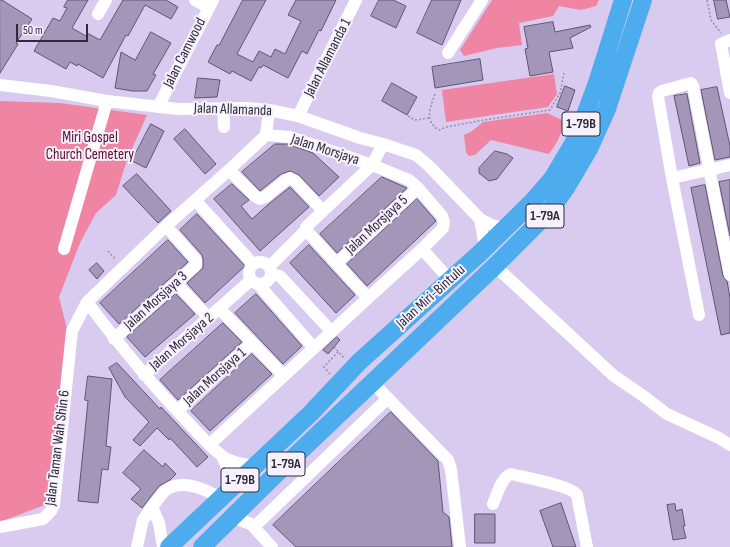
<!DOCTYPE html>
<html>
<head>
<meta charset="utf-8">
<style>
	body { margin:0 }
	#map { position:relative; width:730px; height:547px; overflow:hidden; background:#d9cbf0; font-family:"Sofia Sans Condensed",sans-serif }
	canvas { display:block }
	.scale { position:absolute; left:16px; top:24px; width:72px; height:18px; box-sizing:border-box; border:2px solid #2f2a38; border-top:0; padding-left:5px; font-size:12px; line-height:14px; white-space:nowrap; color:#2f2a38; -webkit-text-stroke:3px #f5f1fd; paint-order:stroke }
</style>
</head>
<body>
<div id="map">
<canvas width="730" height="547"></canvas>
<div class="scale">50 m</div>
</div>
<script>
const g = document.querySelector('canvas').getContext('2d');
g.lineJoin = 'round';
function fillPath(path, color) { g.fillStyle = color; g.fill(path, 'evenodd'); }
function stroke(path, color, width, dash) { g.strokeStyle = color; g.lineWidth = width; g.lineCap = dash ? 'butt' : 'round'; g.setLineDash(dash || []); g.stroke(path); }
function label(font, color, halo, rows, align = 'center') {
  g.font = font + ' "Sofia Sans Condensed",sans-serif'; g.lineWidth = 4; g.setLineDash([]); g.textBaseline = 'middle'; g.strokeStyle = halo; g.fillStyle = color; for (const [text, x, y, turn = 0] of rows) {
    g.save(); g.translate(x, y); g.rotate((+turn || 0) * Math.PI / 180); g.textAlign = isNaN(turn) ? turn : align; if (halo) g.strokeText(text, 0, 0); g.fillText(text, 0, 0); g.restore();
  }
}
fillPath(new Path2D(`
	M492,0H599L596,6L581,10L559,6L553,16L519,23L522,45L497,48L464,56L460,50Z
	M554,74L557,94L548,107L446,122L442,90Z
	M0,101L60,103L147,115L127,160L116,195L96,213L80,243L59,297L67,329L50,503L0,522Z
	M547,113L566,122L557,142L549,154L491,140L475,155L469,156L466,152L464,135L472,131L483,122Z`), '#ef84a3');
const building = new Path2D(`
	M0,0H2L32,19L16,43L18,44L0,73Z
	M68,0H88L72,28L86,36L87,33L100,40L123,0H166L178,7L171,19L145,5L128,36L126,35L103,78L78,64L77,66L70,62L66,69L34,51L53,18L60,21L67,8L64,7Z
	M243,0H266L237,54L253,62L259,51L271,57L275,49L285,54L301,21L288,15L296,0H336L321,31L319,30L307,54L302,51L288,78L263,65L261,68L259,67L251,81L232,71L230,74L208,62L217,45H219Z
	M379,0H393L406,6L396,28L371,16Z
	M432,0H461L442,45L417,33Z
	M714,0H726L730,17L718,19Z
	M553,22L555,32L590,25L591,27L570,38L573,48L549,52L553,72L530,76L525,49L528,48L524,27Z
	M151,32L171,43L153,74L156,75L147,91H132L115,88L121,52L135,60Z
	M480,59L483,80L435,88L432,67Z
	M198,78L220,80L217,97L195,98Z
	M392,83L417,97L407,115L382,101Z
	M565,86L575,90L568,111L557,107Z
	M717,87L730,146V157L715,160L701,90Z
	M687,94L700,163L689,166L674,96Z
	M151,124L164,131L146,168L132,161Z
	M185,129L216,164L205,174L174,139Z
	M275,144H288L313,153L339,177L319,196L299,175L290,171L281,174L260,191L242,172Z
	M495,151L507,154L513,158L497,179L489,181L479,173V168Z
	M137,174L171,211L158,223L123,186Z
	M382,177L407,188L337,253L320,234Z
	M730,180V236L719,182Z
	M232,184L249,200L241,206L252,219L270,203L290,187L309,207L260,251L214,199Z
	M705,185L723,276L727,281L730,298V333L721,335L691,188Z
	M417,199L436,221L367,286L347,264Z
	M197,214L245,266L205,303L187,283L203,268V259L202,255L180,230Z
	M168,240L188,262L119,324L100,303Z
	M309,245L355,295L336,313L290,263Z
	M97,263L104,271L97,279L89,270Z
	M176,294L195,314L145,357L127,337Z
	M256,294L302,346L283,364L235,313Z
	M223,323L242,342L178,400L160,380Z
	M337,337L340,340L328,354L323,350Z
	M252,354L272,374L210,431L191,411Z
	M117,363L160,409L161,407L208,457L197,467L170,438L169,440L157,428L140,446L133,440L149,422L125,397L109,368Z
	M88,376L112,379L106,446L111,447L108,470L102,469L98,503L78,501L88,401L85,400Z
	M391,412L438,461L443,512L449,517L452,547H296L273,525Z
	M144,450L163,467L165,463L176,474L170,480L159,486L142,508L131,499L141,489L123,473Z
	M561,503L576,547H553L540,511Z
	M675,504L676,511L682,509L685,526H683L686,538L673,540L667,505Z
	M475,514H495V543H475Z`);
fillPath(building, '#a396b9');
stroke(building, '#605474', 1);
stroke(new Path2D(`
	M707,0L711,20L721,33
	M435,94C430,108 424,121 439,130L446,127L484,120L550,110L560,93L564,73
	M408,116L415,120L429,118
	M108,251L116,260
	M334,347L344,358
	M330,374L324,367L338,352`), '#988daa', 1.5, [2, 2]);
stroke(new Path2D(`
	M195,0L209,8
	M98,14L106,0
	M730,40L721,44L730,93
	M448,53L482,0
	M0,85L51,91L107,101L178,109L246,108L269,110L298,116L360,138L383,144L416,155L428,165L480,219L492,225L504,228
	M158,107L213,0
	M223,108L224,127
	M298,116L356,0
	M266,135L269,110
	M229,170L256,197L260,199L265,197L286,180L290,178L294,180L323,211
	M672,178L730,165
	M195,200L253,264
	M480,219L485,247
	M64,249L107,101
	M422,249L450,280
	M249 273a11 11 0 1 1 22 0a11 11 0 1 1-22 0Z
	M337,263L418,188
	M495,266L614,376L642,395L667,414L719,438L730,445
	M269,267L306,230
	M271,274L280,276L331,331
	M176,283L209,318
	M258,284L314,348
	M368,298L306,230V227L372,165L383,144
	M219,308L284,376
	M699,315L672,178L658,97L659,93L662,91L691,83L693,86L730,275
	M114,339L196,265V260L166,226
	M144,375L251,280
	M373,383L448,460L451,469L460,547
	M177,411L252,343
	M209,445L368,298L422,249L443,228L444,222L442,216L418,188L409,180L372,165L290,137L266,135L229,170L166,226L87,302C118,343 149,382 185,419C196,431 208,445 221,455C230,463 244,464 256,466
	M222,456L226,465L231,489
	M493,504C497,495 501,478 511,474C523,477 572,486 577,495L587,547
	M232,517L251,524L272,547
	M0,527L43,519L51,511L54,505L72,331L87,302
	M254,527L388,398
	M137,547L143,520L152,507
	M163,547L159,523L152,507C157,501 163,491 169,488C187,480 206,490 221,498`), '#fff', 12);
stroke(new Path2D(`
	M169,547L311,413L359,362L480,253L533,201L552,179L577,137L597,83L623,0
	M202,547L276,474L495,266L548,213L566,188L589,149L607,109L643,0`), '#4cacee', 18);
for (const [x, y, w] of [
	[581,124,38],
	[545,216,38],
	[286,464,38],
	[240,480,38]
]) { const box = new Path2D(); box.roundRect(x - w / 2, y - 12, w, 24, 3); g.fillStyle = '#f5f1fd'; g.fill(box); stroke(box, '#2f2a38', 1); }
label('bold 14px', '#2f2a38', null, [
	["1-79B",581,124],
	["1-79A",545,216],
	["1-79A",286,464],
	["1-79B",240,480]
]);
label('15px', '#2f2a38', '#f5f1fd', [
	["Jalan Camwood",185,53,-63],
	["Jalan Allamanda 1",328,58,-63],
	["Jalan Allamanda",233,110,2],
	["Jalan Morsjaya",325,150,18],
	["Jalan Morsjaya 5",377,225,-43],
	["Jalan Miri-Bintulu",431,297,-42],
	["Jalan Morsjaya 3",156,301,-42],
	["Jalan Morsjaya 2",182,342,-41],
	["Jalan Morsjaya 1",215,377,-42],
	["Jalan Taman Wah Shin 6",58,448,-83]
]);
label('15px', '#580b2b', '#f5f1fd', [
	["Miri Gospel",90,138],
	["Church Cemetery",90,155]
]);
</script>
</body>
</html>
